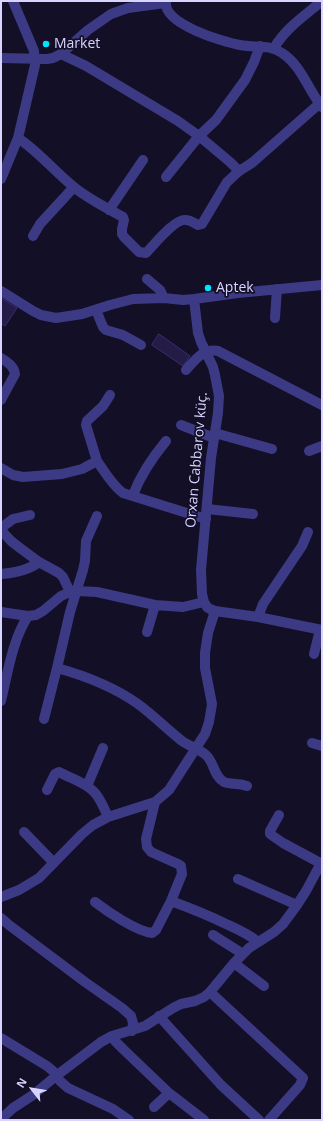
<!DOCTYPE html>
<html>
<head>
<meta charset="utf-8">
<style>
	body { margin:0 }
	#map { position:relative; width:323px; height:1121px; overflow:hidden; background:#130f26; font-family:"Open Sans",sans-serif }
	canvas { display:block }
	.frame { position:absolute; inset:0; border:2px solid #d9d4ff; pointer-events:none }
	.north { position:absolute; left:12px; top:1069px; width:40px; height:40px; -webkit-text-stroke:3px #130f26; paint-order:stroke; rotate:301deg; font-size:11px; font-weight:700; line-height:16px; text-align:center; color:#d9d4ff }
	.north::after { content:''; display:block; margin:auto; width:14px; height:18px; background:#d9d4ff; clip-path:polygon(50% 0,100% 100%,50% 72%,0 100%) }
</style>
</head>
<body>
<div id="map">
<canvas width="323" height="1121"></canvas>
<div class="frame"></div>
<div class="north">N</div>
</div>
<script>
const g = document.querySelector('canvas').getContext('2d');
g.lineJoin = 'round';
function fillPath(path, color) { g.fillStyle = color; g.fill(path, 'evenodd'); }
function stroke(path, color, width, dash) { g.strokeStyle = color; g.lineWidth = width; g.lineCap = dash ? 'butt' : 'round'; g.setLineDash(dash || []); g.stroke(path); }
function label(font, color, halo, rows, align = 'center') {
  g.font = font + ' "Open Sans",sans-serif'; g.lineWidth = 3.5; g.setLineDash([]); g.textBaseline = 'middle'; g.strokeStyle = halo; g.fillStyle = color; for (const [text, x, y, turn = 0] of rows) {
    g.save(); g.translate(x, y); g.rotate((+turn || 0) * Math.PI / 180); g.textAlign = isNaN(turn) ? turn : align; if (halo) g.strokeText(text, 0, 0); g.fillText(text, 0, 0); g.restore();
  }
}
const building = new Path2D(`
	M1,298L17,308L5,326L1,323Z
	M159,334L190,356L183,366L152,345Z`);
fillPath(building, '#241b47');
stroke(building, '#3b2d73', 1);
stroke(new Path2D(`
	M166,1C162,24 223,42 240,45C256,48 269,44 282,53C302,66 308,90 322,107
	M274,48C286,28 304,16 322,1
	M61,54L86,66L178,121L199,136L230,162L239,171
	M1,58L47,59L53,58L61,54L88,30L111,14L128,8L165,3
	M18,138C39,152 55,172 75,188C89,199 106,208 123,217L124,220L122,229V234L124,237L139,252L146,253C154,245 175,218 186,220C190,220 194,223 198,225L202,224L227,182C231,179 234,175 238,172C243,168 248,166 253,162L319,104
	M166,177L199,136L216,120L245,80L254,62L260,46
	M1,179L18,138L35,65L34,51L13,1
	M109,210L143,160
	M33,236L40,224L74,187
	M147,279L160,290L164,298
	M1,291L33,311L41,315L56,318L82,314L110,305L133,299L164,298L183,300L194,299L238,293L322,285
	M194,299L198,333L201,342L213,367L215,375L219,396L218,413L211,458L201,570L202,594L204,602L207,607L210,609L215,611L258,617L322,630
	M96,310L103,327L106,330L123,335L141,345
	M275,318L277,289
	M1,358C7,362 14,366 15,374L1,400
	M186,370C195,360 203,348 218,351L322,405
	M181,425L214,438
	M215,433L272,449
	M309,451L322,446
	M97,461L86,425L87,421L103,406L110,395
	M1,468L13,475L23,477L62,474L82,469L97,461C105,472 112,485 123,493L206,519
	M133,495C141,474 152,458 166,441
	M207,509L253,514
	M97,516L86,541L85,561L83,570L70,612L57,668C86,676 114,687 138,704C153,715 167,729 182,741C189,746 199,749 206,755C214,762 214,777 224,782C228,784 231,783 236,784C240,784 244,785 247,786
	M1,528L13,519L30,515
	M1,530L11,541L20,548L39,562L59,573L63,577L70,592
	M1,574C14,573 29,570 39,562
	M1,612L28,616L36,615L43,611L61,596L70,592L77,591L97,592L155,605L183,607L204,602
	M258,617L263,604L302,546L308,532
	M147,632L155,605
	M314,654L320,630
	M1,701C8,672 12,641 28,616
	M44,719L57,668
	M312,743L322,746
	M87,786L103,748
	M47,790L55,774L59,772C72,779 90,784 98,797C102,803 105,810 108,817
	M279,815L270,831V834L283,843L322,864
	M24,832L54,863
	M238,879L297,905
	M1,897L19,890L39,878L82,834L93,825L108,817L155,802L169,790L205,734L209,722L212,704L205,668V653L208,633L215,611
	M171,901C190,908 208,915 226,924C237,929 249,934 258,942
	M95,902C108,912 136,931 152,933L156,930L171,901L182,874L181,866L178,864L151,852L147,847L146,839L155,802
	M1,918L9,925L85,982L122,1008L131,1016L133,1023L132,1031
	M213,935L243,954
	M234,963L264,986
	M210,992L303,1078L300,1085L269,1120
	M159,1016L221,1085L259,1120
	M112,1036L115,1041L124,1050L169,1093L204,1120
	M1,1038L47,1066L53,1071L60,1081L68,1088L113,1109L129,1120
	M154,1107L169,1093
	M1,1119L13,1108L33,1095L56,1076L101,1042L112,1036L145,1026L173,1008L181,1004L195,1001L204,997L210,992L234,963L249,948L274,932L283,924L297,905L306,891L321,863`), '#3d3a85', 10);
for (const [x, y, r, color] of [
	[46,44,4,"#00e5ff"],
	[208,288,4,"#00e5ff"]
]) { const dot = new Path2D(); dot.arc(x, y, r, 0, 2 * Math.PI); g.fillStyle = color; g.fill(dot); stroke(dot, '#130f26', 1.5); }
label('14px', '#d9d4ff', '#130f26', [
	["Market",54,44],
	["Aptek",216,288]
], 'left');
label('14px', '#d9d4ff', '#130f26', [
	["Orxan Cabbarov küç.",197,460,-85]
]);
</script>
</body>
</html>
